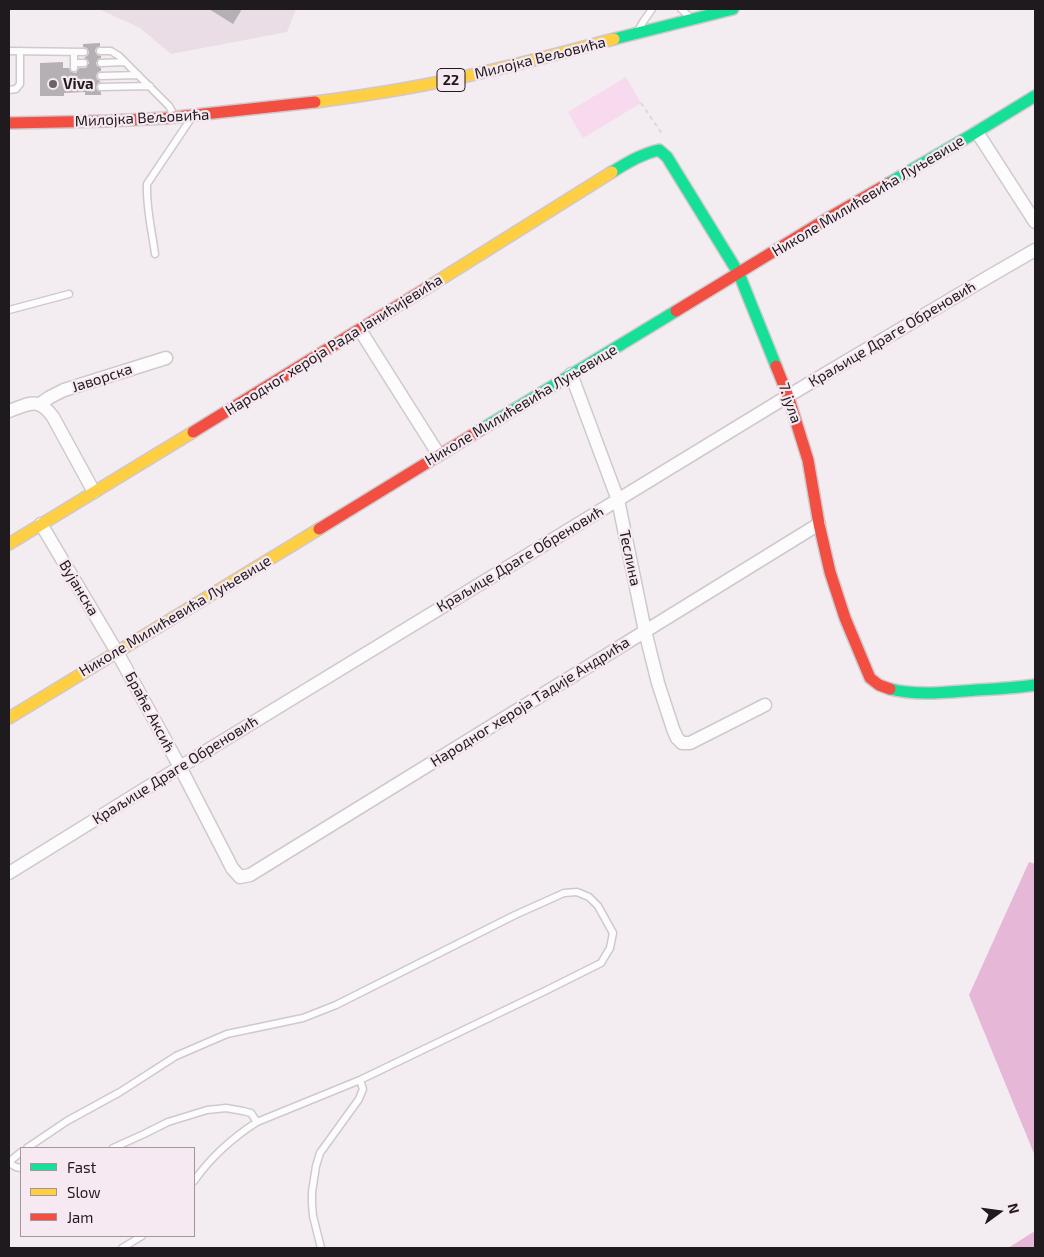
<!DOCTYPE html>
<html>
<head>
<meta charset="utf-8">
<style>
	body { margin:0 }
	#map { position:relative; width:1044px; height:1257px; overflow:hidden; background:#f3ecf0; font-family:"Exo 2",sans-serif }
	canvas { display:block }
	.frame { position:absolute; inset:0; border:10px solid #1f1a1d; pointer-events:none }
	.legend { position:absolute; left:20px; top:1147px; width:175px; height:90px; box-sizing:border-box; background:#f6e9f1; border:1px solid #a0969c; margin:0; padding:6px 9px; list-style:none; font-size:15px; color:#1f1a1d }
	.legend li { display:flex; align-items:center; gap:10px; height:25px }
	.legend b { width:25px; border:1px solid #a0969c }
	.north { position:absolute; left:974px; top:1187px; width:50px; height:50px; -webkit-text-stroke:4px #f6e9f1; paint-order:stroke; rotate:76deg; font-size:14px; font-weight:700; line-height:20px; text-align:center; color:#1f1a1d }
	.north::after { content:''; display:block; margin:auto; width:18px; height:22px; background:#1f1a1d; clip-path:polygon(50% 0,100% 100%,50% 72%,0 100%) }
</style>
</head>
<body>
<div id="map">
<canvas width="1044" height="1257"></canvas>
<div class="frame"></div>
<ul class="legend">
<li><b style="height:6px;background:#16e098"></b>Fast</li>
<li><b style="height:6px;background:#ffcf43"></b>Slow</li>
<li><b style="height:6px;background:#f24e42"></b>Jam</li>
</ul>
<div class="north">N</div>
</div>
<script>
const g = document.querySelector('canvas').getContext('2d');
g.lineJoin = 'round';
function fillPath(path, color) { g.fillStyle = color; g.fill(path, 'evenodd'); }
function stroke(path, color, width, dash) { g.strokeStyle = color; g.lineWidth = width; g.lineCap = dash ? 'butt' : 'round'; g.setLineDash(dash || []); g.stroke(path); }
function label(font, color, halo, rows, align = 'center') {
  g.font = font + ' "Exo 2",sans-serif'; g.lineWidth = 4.5; g.setLineDash([]); g.textBaseline = 'middle'; g.strokeStyle = halo; g.fillStyle = color; for (const [text, x, y, turn = 0] of rows) {
    g.save(); g.translate(x, y); g.rotate((+turn || 0) * Math.PI / 180); g.textAlign = isNaN(turn) ? turn : align; if (halo) g.strokeText(text, 0, 0); g.fillText(text, 0, 0); g.restore();
  }
}
fillPath(new Path2D(`
	M99,9H296L287,32L171,54L140,28Z`), '#ebdde6');
fillPath(new Path2D(`
	M626,77L641,103L583,138L568,112Z`), '#f7daed');
fillPath(new Path2D(`
	M1029,862L1035,864V1156L969,995Z
	M1035,1231V1248H1008Z`), '#e6b7d7');
fillPath(new Path2D(`
	M209,9H242L233,24Z
	M100,43V46L96,48L95,51L97,55L101,56V58L98,59L96,63L97,66L101,68V71L98,72L96,76L97,79L101,82L98,83L96,87L97,90L101,92V95H85V92L64,93V96H40V63L63,62V68H69L71,72L76,73L79,68H86L89,63L88,60L84,58L88,55L89,52L87,48L83,47V44Z`), '#b5b0b3');
const lane = new Path2D(`
	M681,9L690,17
	M639,29L643,22L652,9
	M9,51L84,52
	M100,51H111L119,56L169,106L174,115
	M74,52V68
	M74,63H84
	M101,63L125,62
	M101,76L138,75
	M101,87L150,86
	M9,90L16,89L20,84V51
	M155,254C152,231 146,208 147,184L190,120
	M9,310L69,294
	M27,1148L67,1121L120,1092L176,1056L227,1034L303,1018L336,1005L515,915L564,893L577,892L589,897L598,906L613,933L610,948L601,963L547,990L360,1080L257,1122C232,1138 211,1157 194,1181
	M113,1148L144,1134L168,1122L207,1110L226,1108L243,1111L251,1113L257,1122
	M9,1162L21,1152
	M9,1163L16,1167L21,1168
	M122,1248L142,1236
	M321,1248L313,1216L312,1204V1192L316,1166L320,1153L359,1099L363,1089L360,1080`);
const street = new Path2D(`
	M977,132L1035,222
	M360,330L439,455
	M571,374L618,500L645,631L658,683L673,729L677,738L682,743H690L765,705
	M40,404L50,397L64,390L166,358
	M9,411C29,404 38,396 53,417L94,492
	M41,524L117,652L180,767L226,856L232,868L240,877L250,875L819,524
	M9,873L180,767L788,396L990,276L1035,250`);
const fast = new Path2D(`
	M614,39L733,9
	M612,172C627,163 641,154 659,150L667,157L739,274L776,366
	M889,183L973,134L1035,96
	M482,429L676,311
	M890,689C917,696 948,692 976,690C996,689 1015,688 1035,685`);
const slow = new Path2D(`
	M315,102C370,95 426,86 480,73C525,63 569,51 614,39
	M425,289L612,172
	M9,544L193,432
	M9,718L319,529`);
const jam = new Path2D(`
	M9,123L109,121L167,118L315,102
	M676,311L830,217L889,183
	M776,366L788,396L808,460L819,524L830,572L845,618L870,678L879,685L890,689
	M193,432L425,289
	M319,529L482,429`);
stroke(lane, '#cfc9cd', 9);
stroke(street, '#cfc9cd', 15);
stroke(fast, '#cfc9cd', 14);
stroke(slow, '#cfc9cd', 14);
stroke(jam, '#cfc9cd', 14);
stroke(new Path2D(`
	M641,103L662,134`), '#dad8d9', 2, [4, 4]);
stroke(lane, '#fdfcfd', 6);
stroke(street, '#fdfcfd', 12);
stroke(fast, '#16e098', 11);
stroke(slow, '#ffcf43', 11);
stroke(jam, '#f24e42', 11);
for (const [x, y, r, color] of [
	[53,84,5,"#696467"]
]) { const dot = new Path2D(); dot.arc(x, y, r, 0, 2 * Math.PI); g.fillStyle = color; g.fill(dot); stroke(dot, '#f6e9f1', 2); }
for (const [x, y, w] of [
	[451,80,28]
]) { const box = new Path2D(); box.roundRect(x - w / 2, y - 11.5, w, 23, 4); g.fillStyle = '#f6e9f1'; g.fill(box); stroke(box, '#1f1a1d', 1); }
label('bold 14px', '#1f1a1d', null, [
	["22",451,80]
]);
label('15px', '#1f1a1d', '#f6e9f1', [
	["Милојка Вељовића",540,58,-14],
	["Милојка Вељовића",142,118,-3],
	["Николе Милићевића Луњевице",868,196,-31],
	["Краљице Драге Обреновић",892,334,-31],
	["Народног хероја Рада Јанићијевића",334,345,-32],
	["Јаворска",102,378,-18],
	["7. јула",790,403,71],
	["Николе Милићевића Луњевице",521,405,-31],
	["Теслина",630,558,78],
	["Краљице Драге Обреновић",520,559,-31],
	["Вујанска",79,588,59],
	["Николе Милићевића Луњевице",175,616,-31],
	["Народног хероја Тадије Андрића",530,702,-32],
	["Браће Аксић",150,712,62],
	["Краљице Драге Обреновић",175,770,-32]
]);
label('bold 15px', '#1f1a1d', '#f6e9f1', [
	["Viva",63,84]
], 'left');
</script>
</body>
</html>
